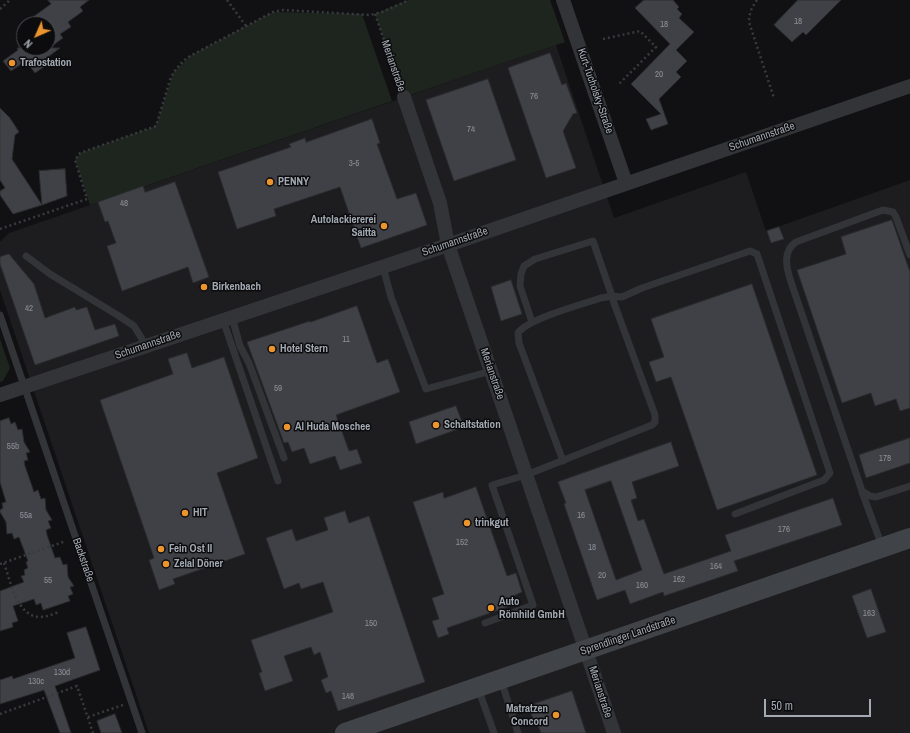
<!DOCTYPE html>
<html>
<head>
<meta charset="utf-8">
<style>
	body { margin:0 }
	#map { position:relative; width:910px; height:733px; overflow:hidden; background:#111113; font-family:"Archivo Narrow",sans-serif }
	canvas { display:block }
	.north { position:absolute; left:16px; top:16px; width:40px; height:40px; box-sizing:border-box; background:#0c0c0e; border:1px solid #484b50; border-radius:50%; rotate:225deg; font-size:11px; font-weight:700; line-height:16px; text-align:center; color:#a3aab3 }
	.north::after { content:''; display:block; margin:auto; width:14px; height:18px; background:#ec952f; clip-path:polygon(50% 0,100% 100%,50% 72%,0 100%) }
	.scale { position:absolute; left:764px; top:699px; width:107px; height:18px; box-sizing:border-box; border:2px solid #a3aab3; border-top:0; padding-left:5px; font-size:12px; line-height:14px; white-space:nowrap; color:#a3aab3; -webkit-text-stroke:3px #0c0c0e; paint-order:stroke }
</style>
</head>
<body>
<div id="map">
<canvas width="910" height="733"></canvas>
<div class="north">N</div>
<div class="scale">50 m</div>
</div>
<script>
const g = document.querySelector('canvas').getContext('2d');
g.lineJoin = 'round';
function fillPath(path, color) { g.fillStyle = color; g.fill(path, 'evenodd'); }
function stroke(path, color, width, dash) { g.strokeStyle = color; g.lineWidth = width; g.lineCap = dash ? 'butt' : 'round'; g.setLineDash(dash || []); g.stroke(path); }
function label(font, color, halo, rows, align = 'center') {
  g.font = font + ' "Archivo Narrow",sans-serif'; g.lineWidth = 3; g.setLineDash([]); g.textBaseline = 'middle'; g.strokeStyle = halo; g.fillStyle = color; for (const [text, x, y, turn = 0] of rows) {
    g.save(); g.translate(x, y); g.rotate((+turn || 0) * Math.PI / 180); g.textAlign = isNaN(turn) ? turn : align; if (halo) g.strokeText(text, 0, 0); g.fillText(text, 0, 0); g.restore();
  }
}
fillPath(new Path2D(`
	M556,45L614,218L746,172L766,231L910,180V733H149L0,290V242L9,233Z`), '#1d1d20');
fillPath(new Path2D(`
	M408,0H550L565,42L404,97L375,14Z
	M273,12L362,14L392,101L90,205L75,160L80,153L156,126L173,73L190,56Z
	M0,339L10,368L3,381L0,382Z`), '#1e251e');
const building = new Path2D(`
	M48,0H89L80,7L83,11L68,22L71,27L60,34L63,38L49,48H60L41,62L45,66L35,73L26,61L11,71L3,61L18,50L17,48H48V24H39L33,17L51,4Z
	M644,0H673L679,7L677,9L682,14L679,18L694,32L676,50L687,61L676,72L681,77L659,99L668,124L651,130L646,119L661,114L631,84L670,44L635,8Z
	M798,0H841L806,35L803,32L792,42L774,25Z
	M550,53L562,85L566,83L577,113L573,114L563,131L576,168L546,178L508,68Z
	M488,79L516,160L454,181L426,100Z
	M0,108L10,118L19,132L15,135L12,159L42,205L13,214L0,195V191L5,188L0,180Z
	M372,119L380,143L377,144L397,199L416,193L427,225L361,248L340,187L274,209L276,216L237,229L218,172L291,147L289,144L305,138L306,142Z
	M65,169L67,196L42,205L39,171Z
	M175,182L209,277L193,283L188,267L122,291L107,246L116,243L108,221L105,222L98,202L143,186L145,192Z
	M892,220L910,272V408L900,411L896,399L875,406L871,393L842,403L797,270L846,254L841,237Z
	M779,227L784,239L771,243L767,231Z
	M9,254L34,284L45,318L75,307L76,310L87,307L95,330L115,324L119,336L35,365L0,264V257Z
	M511,280L522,314L501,321L491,287Z
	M752,284L817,475L717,510L671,377L656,382L649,362L664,357L651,319Z
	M357,306L377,363L388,359L400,392L336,415L349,451L357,449L362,463L340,470L335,456L310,464L304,448L292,452L288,442L284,443L247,342L310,321V322Z
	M187,353L192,368L224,357L258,458L217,473L245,554L173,579L175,584L159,590L149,560L154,558L100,400L173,374L168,359Z
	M456,406L464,427L416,444L409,422Z
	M9,418L11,424L15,422L18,430L22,429L24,442L30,452L26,453L28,460L24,461L25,466L34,492L38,490L41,499L45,498L46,510L52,520L48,521L51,528L46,530L47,535L55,558L60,557L63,565L67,564L68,577L74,586L70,587L73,594L68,596L70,601L43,610L41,603L36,605L34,599L13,606L18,621L12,623L13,627L0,631V591L24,582L21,576L25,575L24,570L28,568L26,562L28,561L19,537L14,539L12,533L7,534L6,522L0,512V510L3,508L2,503L6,502L0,482V421Z
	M910,438V463L866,478L859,455Z
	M671,442L679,466L632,482L637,498L631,500L638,521L644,519L664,574L731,551L725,535L833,498L842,525L734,561L738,571L664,596L663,592L630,604L625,590L597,600L564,504L566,503L558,482ZM611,481L642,570L616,580L585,490Z
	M476,487L507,576L516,573L522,592L513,596L516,604L447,628L449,634L438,638L432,621L439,619L432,598L444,594L413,502L443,492L444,498Z
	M345,511L349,523L369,516L425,682L338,711L331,691L326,693L321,680L328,677L320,652L314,655L311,647L284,656L293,681L265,691L259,673L262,672L251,640L333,612L323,582L301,589L299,583L284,589L266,538L292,529L296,541L328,530L324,518Z
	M871,589L886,632L867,638L852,596Z
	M86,627L100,670L55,686L71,733H60L44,690L0,704V680L12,676L13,679L75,658L67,633Z
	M572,691L586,733H541L537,723L535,724L528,706Z
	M115,714L122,733H101L97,721Z`);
fillPath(building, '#404146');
stroke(building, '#2b2c2f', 1);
stroke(new Path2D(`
	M227,0L246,26
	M757,0C752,7 749,13 749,22L774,98
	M0,9L10,0
	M375,14L400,86
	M603,39L640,31L656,47L619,84
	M0,229L87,199L75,160L80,153L156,126L170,80L173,73L183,61L190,56L273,12L283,10L370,15L382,12L409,0
	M4,563C10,580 17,617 40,617C47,617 53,614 59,612
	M0,564L66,541
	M0,714L77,686L93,733
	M88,717L123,705`), '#383b3e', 2.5, [2, 3]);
stroke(new Path2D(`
	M910,255L896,217L893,212L883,210L796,242C783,251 786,266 790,279L862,491L870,496L876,497L910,486
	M26,256L50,274L119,316L134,326L139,334L146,346
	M383,267L391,297L426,389L491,371
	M0,315L142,733
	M232,317L240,346L249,363L284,458
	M223,320L278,481
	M532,322L520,286L521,274L524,266L535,259L593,241L612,296L601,298C583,304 527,319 518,333L519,343L563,461
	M862,492L882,546
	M485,623L533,605L492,485L526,475L652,425L655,422V415L614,303L612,296L622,297L642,288L750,251L757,254L830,473L824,480L735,514
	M501,680L518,733
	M478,688L494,733`), '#323437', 7);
stroke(new Path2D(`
	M563,0L626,183
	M404,97L440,203L448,245L614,733
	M0,395L448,245L910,86`), '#323437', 14);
stroke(new Path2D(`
	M345,733L910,538`), '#404347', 20);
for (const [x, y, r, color] of [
	[12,63,4,"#ec952f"],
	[270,182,4,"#ec952f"],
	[384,226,4,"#ec952f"],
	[204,287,4,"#ec952f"],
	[272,349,4,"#ec952f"],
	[436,425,4,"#ec952f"],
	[287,427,4,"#ec952f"],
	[185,513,4,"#ec952f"],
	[467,523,4,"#ec952f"],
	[161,549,4,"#ec952f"],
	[166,564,4,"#ec952f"],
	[491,608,4,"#ec952f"],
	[556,715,4,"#ec952f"]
]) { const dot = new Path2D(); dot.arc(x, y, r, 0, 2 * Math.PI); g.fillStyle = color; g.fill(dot); stroke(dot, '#0c0c0e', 1.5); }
label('9px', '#8a9098', null, [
	["18",798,22],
	["18",664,25],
	["20",659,75],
	["76",534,97],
	["74",471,130],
	["3-5",354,164],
	["48",124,204],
	["42",29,309],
	["11",346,340],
	["59",278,389],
	["55b",13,447],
	["178",885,459],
	["55a",26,516],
	["16",581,516],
	["176",784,530],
	["152",462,543],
	["18",592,548],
	["164",716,567],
	["20",602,576],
	["162",679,580],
	["55",48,581],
	["160",642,586],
	["163",869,614],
	["150",371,624],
	["130d",62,673],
	["130c",36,682],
	["148",348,697]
]);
label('bold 11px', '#a3aab3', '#0c0c0e', [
	["Trafostation",20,63],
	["PENNY",278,182],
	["Autolackiererei",376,220,"right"],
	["Saitta",376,233,"right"],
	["Birkenbach",212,287],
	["Hotel Stern",280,349],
	["Schaltstation",444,425],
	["Al Huda Moschee",295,427],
	["HIT",193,513],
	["trinkgut",475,523],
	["Fein Ost II",169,549],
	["Zelal Döner",174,564],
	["Auto",499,602],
	["Römhild GmbH",499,615],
	["Matratzen",548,709,"right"],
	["Concord",548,722,"right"]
], 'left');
label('11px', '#a3aab3', '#0c0c0e', [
	["Merianstraße",393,66,71],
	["Kurt-Tucholsky-Straße",595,91,71],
	["Schumannstraße",762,137,-19],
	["Schumannstraße",455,242,-19],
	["Schumannstraße",148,345,-19],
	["Merianstraße",492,374,71],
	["Backstraße",83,560,71],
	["Sprendlinger Landstraße",628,636,-19],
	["Merianstraße",600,692,72]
]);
</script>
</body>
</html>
